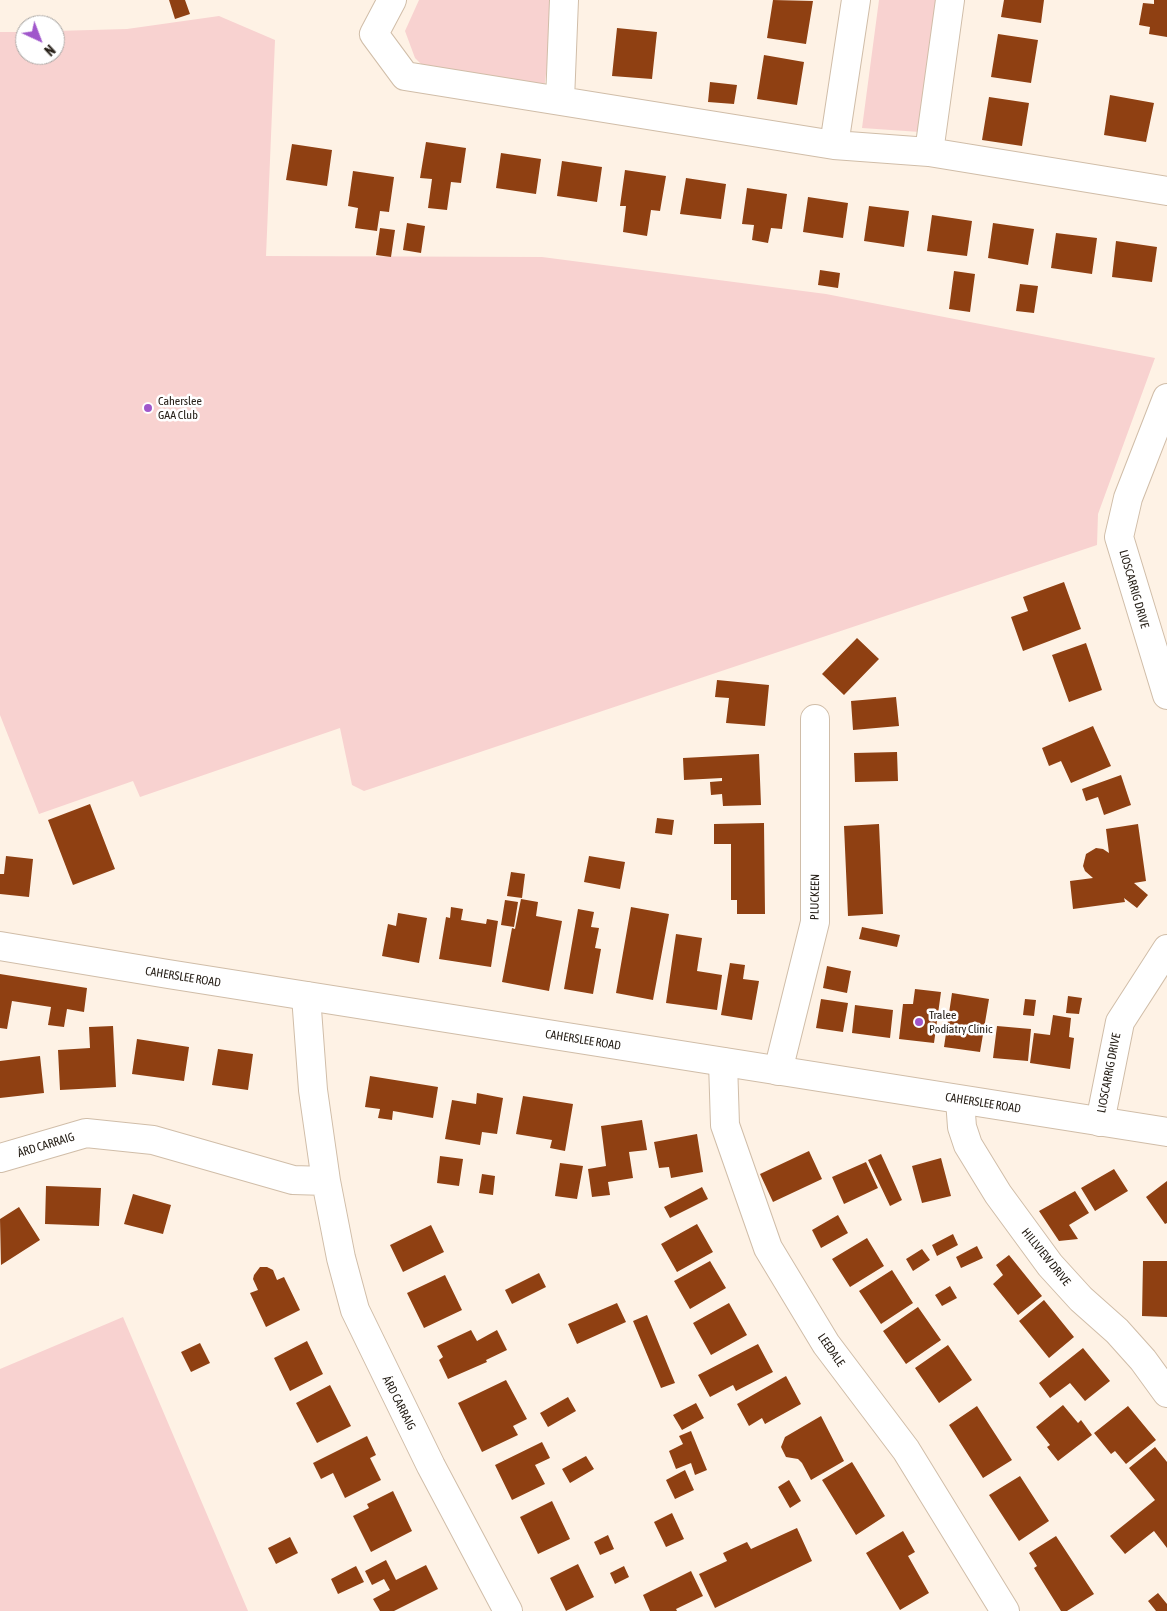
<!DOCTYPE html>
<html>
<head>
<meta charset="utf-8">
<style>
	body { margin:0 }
	#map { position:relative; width:1167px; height:1611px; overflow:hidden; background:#fef2e5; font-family:"Asap Condensed",sans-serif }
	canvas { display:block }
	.north { position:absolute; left:15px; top:15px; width:50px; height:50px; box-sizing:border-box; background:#fff; border:1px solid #a9a6a3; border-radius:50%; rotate:137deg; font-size:14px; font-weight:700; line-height:20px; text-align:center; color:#272018 }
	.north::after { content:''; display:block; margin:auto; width:18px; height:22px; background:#a057cb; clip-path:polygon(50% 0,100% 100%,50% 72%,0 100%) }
</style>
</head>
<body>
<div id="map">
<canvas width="1167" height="1611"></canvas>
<div class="north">N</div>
</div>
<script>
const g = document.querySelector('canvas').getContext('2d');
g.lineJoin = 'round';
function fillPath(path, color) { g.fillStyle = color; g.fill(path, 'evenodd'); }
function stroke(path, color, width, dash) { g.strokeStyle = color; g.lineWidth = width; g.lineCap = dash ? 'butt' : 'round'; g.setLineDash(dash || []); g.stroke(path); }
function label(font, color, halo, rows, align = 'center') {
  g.font = font + ' "Asap Condensed",sans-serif'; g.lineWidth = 5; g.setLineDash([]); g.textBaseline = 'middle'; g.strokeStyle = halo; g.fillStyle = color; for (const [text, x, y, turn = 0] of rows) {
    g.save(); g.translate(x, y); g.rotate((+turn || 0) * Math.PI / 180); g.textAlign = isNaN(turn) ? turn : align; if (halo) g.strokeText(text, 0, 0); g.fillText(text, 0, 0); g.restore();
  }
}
fillPath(new Path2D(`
	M419,0H555L544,90L432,75L415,58L405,31Z
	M879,0H938L920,132L862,128Z
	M219,16L275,40L266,256L542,257L826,294L1155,358L1098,514L1097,545L364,791L352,785L340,728L140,797L133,781L39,814L0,715V32H25V55H55V31L127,29Z
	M123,1317L248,1611H0V1369Z`), '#f8d2d0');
fillPath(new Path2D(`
	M169,0H185L190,14L175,19Z
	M773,0L813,1L806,44L767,38Z
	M1004,0H1044L1041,23L1001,17Z
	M1154,0H1167V37L1149,34L1150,27L1139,25L1143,3L1154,4Z
	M617,28L657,32L652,79L612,76Z
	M998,34L1038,40L1031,83L991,77Z
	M764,55L804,62L797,105L757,99Z
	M710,82L737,85L734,104L708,102Z
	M1110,95L1154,103L1146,142L1104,135Z
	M989,97L1029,103L1022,146L982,140Z
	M426,142L466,148L461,183L451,182L447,210L428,208L432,179L420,178Z
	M292,144L332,150L327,186L286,180Z
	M501,153L541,159L536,194L496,188Z
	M562,161L602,167L597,202L557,196Z
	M625,170L666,176L660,211L651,210L647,236L623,232L626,206H620Z
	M353,171L394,177L389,212L380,211L377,231L355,228L358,208L348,206Z
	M686,178L726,184L721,219L680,214Z
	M747,188L787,194L782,229L771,228L768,243L752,240L754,225L742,224Z
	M808,197L848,203L843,238L803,232Z
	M869,206L909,211L904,247L864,241Z
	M932,215L972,221L967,256L927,251Z
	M407,223L425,226L421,253L403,250Z
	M993,223L1034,229L1028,265L988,258Z
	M380,228L395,230L391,257L376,255Z
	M1056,233L1097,238L1092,274L1051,268Z
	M1116,241L1157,247L1152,282L1112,277Z
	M820,270L840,273L838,288L818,285Z
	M954,271L975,274L970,312L949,309Z
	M1020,284L1038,286L1034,313L1016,311Z
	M1064,582L1081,629L1023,651L1011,617L1028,611L1023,597Z
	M857,638L879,659L844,695L822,674Z
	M1086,643L1102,690L1069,702L1052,655Z
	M717,680L769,685L765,726L726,723L729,698L715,697Z
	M896,697L899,726L853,730L851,701Z
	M1093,726L1111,766L1071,783L1061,761L1049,766L1042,748Z
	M897,752L898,781L855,782L854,753Z
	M759,754L761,805L723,806L722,794L711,795L710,782L722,781V778L684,780L683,758Z
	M1121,775L1131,805L1104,815L1098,797L1086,801L1082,789Z
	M90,804L115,869L73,885L48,820Z
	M657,818L674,820L672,835L655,833Z
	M764,823L765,914H737V900H731V844H714V824Z
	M879,824L883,914L848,916L844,826Z
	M1138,824L1146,881L1134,883L1148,895L1137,908L1124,898L1125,902L1073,909L1070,881L1093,878L1085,871L1083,866L1086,854L1096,848L1103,849L1109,853L1106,829Z
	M6,856L33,859L29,897L0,894V874H4Z
	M589,856L625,862L620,889L584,882Z
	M511,872L525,874L522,898L507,896Z
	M521,899L538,902L536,916L562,921L549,991L502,982L512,928L515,929Z
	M505,900L518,902L514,927L501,925Z
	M451,907L463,909L461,920L486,924L487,919L498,921L491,967L439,959L446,917L450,918Z
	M631,907L669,914L653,1000L616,993Z
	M578,909L594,912L591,927L599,928L595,948L601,949L593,994L564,989Z
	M398,913L427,918L419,963L382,956L388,924L396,926Z
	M862,927L900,935L897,947L859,939Z
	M676,934L702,938L697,971L722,975L717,1010L666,1003Z
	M730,963L745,965L743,979L759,981L752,1020L721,1015Z
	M827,966L851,971L847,993L823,988Z
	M0,974L87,988L84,1012L67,1009L64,1027L48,1025L51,1007L12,1001L7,1029L0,1028Z
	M915,989L941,992L934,1043L899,1039L903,1004H913Z
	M952,993L989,999L980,1052L944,1047Z
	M1068,996L1082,998L1079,1014L1066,1013Z
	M821,999L848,1003L843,1032L816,1028Z
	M1025,999L1036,1000L1034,1016L1023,1015Z
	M855,1005L893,1010L890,1038L852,1033Z
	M1053,1015L1071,1018L1069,1037L1074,1038L1070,1069L1030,1063L1034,1033L1050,1035Z
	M113,1026L116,1087L60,1090L58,1050L90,1048L89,1027Z
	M997,1026L1031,1029L1028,1061L993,1058Z
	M137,1039L189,1047L184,1081L132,1074Z
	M218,1049L253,1054L248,1090L212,1085Z
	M40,1056L44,1093L0,1098V1061Z
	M370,1076L438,1087L433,1118L393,1111L392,1120L378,1118L380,1109L365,1107Z
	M477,1093L503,1098L497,1134L482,1132L480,1145L445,1139L452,1100L476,1104Z
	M523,1096L573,1104L565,1151L550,1148L552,1140L516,1134Z
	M642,1120L647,1150L629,1152L633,1178L608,1182L610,1195L592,1197L588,1169L606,1166L601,1126Z
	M697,1134L703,1172L671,1178L669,1167L659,1168L654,1142Z
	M809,1151L822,1179L773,1202L760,1174Z
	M881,1154L902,1200L890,1206L868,1160Z
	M440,1156L463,1159L459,1186L437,1183Z
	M941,1158L951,1196L922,1203L912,1166Z
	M866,1162L878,1188L844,1204L832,1177Z
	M560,1163L583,1166L577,1199L555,1196Z
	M1114,1169L1128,1191L1095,1211L1081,1188Z
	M482,1174L495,1176L493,1195L479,1193Z
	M1167,1181V1223L1165,1224L1146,1197Z
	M46,1186L101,1188L99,1226L45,1224Z
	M702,1187L708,1199L670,1218L664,1207Z
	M1075,1191L1089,1213L1069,1225L1078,1239L1059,1241L1039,1211Z
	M133,1194L171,1205L163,1234L124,1224Z
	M19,1207L40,1240L1,1265L0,1219Z
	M838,1215L848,1233L821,1248L812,1230Z
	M697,1224L713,1252L677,1272L661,1244Z
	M431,1225L444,1252L403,1272L390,1245Z
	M953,1234L958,1245L937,1256L932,1245Z
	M867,1238L884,1266L850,1287L832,1259Z
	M977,1246L983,1258L961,1268L956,1257Z
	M922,1249L930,1260L913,1271L906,1259Z
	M1009,1255L1042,1296L1018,1315L993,1284L1003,1275L996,1265Z
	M710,1261L726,1288L690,1309L674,1281Z
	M1143,1261H1167V1317L1142,1316Z
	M260,1267H267L273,1270L277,1280L284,1277L300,1310L266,1327L250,1293L258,1290L253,1279L254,1275Z
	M892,1270L913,1303L881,1324L859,1291Z
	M539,1273L546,1287L512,1304L505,1290Z
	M445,1275L462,1310L424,1328L407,1293Z
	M950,1286L957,1298L942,1306L935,1295Z
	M1044,1300L1074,1337L1049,1358L1019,1321Z
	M617,1303L626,1322L577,1344L568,1324Z
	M729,1303L747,1335L711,1355L693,1323Z
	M918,1307L941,1340L906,1364L883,1331Z
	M647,1315L675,1383L661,1388L633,1321Z
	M471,1330L477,1341L497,1330L507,1350L486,1360L487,1362L448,1379L439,1360L443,1357L437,1346Z
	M307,1341L323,1374L290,1391L274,1358Z
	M200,1343L210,1363L191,1372L181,1352Z
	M758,1344L773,1372L736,1391L733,1385L710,1397L698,1375Z
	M948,1345L972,1380L939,1403L915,1368Z
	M1083,1348L1110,1381L1085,1401L1070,1383L1050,1398L1039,1383Z
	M786,1376L801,1404L765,1424L762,1418L749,1426L737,1404Z
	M506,1380L527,1419L513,1426L518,1435L482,1452L458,1403Z
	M330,1385L351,1426L317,1443L296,1403Z
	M568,1397L576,1411L548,1427L540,1413Z
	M696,1403L704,1418L682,1430L673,1415Z
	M1063,1405L1078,1423L1081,1420L1092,1435L1058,1461L1047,1447L1050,1445L1036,1427Z
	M977,1406L1012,1460L983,1478L949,1425Z
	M1128,1406L1156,1440L1126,1464L1115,1451L1111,1454L1094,1433Z
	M821,1416L844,1461L811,1480L802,1463L798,1459L786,1457L781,1447L785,1437Z
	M691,1431L707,1470L695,1475L691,1463L676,1469L669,1451L683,1444L679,1436Z
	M367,1436L376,1455L370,1458L381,1480L345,1498L333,1473L321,1479L313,1463Z
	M542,1442L550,1458L535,1465L545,1484L512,1500L495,1465Z
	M1155,1447L1167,1462V1548L1154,1531L1125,1554L1110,1536L1155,1500L1129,1468Z
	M586,1456L594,1469L570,1483L562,1469Z
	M852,1462L885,1516L856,1535L822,1480Z
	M685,1470L694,1490L675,1499L666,1480Z
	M1020,1476L1049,1521L1019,1541L989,1495Z
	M789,1480L801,1501L790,1508L778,1487Z
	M393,1491L412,1531L371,1552L353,1516L369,1508L367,1504Z
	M552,1501L570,1539L538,1554L520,1517Z
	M672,1513L684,1539L666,1547L654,1522Z
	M797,1528L812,1561L715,1608L699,1574L727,1561L723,1553L747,1542L751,1549Z
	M903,1531L915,1552L908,1556L929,1593L900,1610L866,1553Z
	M608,1535L614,1549L600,1555L594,1542Z
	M1056,1536L1094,1594L1067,1611H1061L1034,1568L1037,1566L1029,1553Z
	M290,1537L298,1553L276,1564L268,1548Z
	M386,1560L396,1580L426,1565L438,1589L394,1611H380L373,1599L390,1590L384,1579L372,1585L365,1571Z
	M578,1564L594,1597L566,1611L550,1578Z
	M356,1566L364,1582L338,1594L331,1579Z
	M624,1566L629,1577L615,1584L610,1573Z
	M691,1571L703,1596L676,1609L677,1611H650L643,1595Z
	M1158,1593L1167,1604V1611H1156L1148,1601Z`), '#8f4012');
const minor = new Path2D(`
	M392,0L374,34L405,76L834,145L929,152L1167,191
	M560,100L564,0
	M834,145L856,0
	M929,152L950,0
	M1167,398L1128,498L1119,537L1167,695
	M306,996L313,1090L326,1181L341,1258L355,1310L431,1466L508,1611
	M723,1062L725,1125L768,1248L826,1344L906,1450L1005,1611
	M778,1071L815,922V719
	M960,1100L962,1127L968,1145L998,1194L1050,1265L1081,1299L1117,1331L1143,1360L1167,1393
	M1100,1122L1120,1022L1167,949
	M0,1158L86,1133L153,1140L293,1180L326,1181`);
const secondary = new Path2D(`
	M0,946L168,974L1167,1132`);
stroke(minor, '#d0bda8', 30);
stroke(secondary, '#d0bda8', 30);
stroke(minor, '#fff', 28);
stroke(secondary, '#fff', 28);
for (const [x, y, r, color] of [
	[148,408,5,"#a057cb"],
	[919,1022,5,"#a057cb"]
]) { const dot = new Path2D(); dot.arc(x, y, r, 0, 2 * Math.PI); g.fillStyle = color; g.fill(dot); stroke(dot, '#fff', 2); }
label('12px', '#272018', '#fff', [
	["Caherslee",158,401],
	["GAA Club",158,415],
	["Tralee",929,1015],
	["Podiatry Clinic",929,1029]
], 'left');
label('12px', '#272018', '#fff', [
	["LIOSCARRIG DRIVE",1134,589,74],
	["PLUCKEEN",815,897,-89],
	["CAHERSLEE ROAD",183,977,9],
	["CAHERSLEE ROAD",583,1040,9],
	["LIOSCARRIG DRIVE",1109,1073,-79],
	["CAHERSLEE ROAD",983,1103,9],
	["ÁRD CARRAIG",46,1145,-17],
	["HILLVIEW DRIVE",1046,1257,51],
	["LEEDALE",831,1350,55],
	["ÁRD CARRAIG",399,1403,63]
]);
</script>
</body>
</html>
